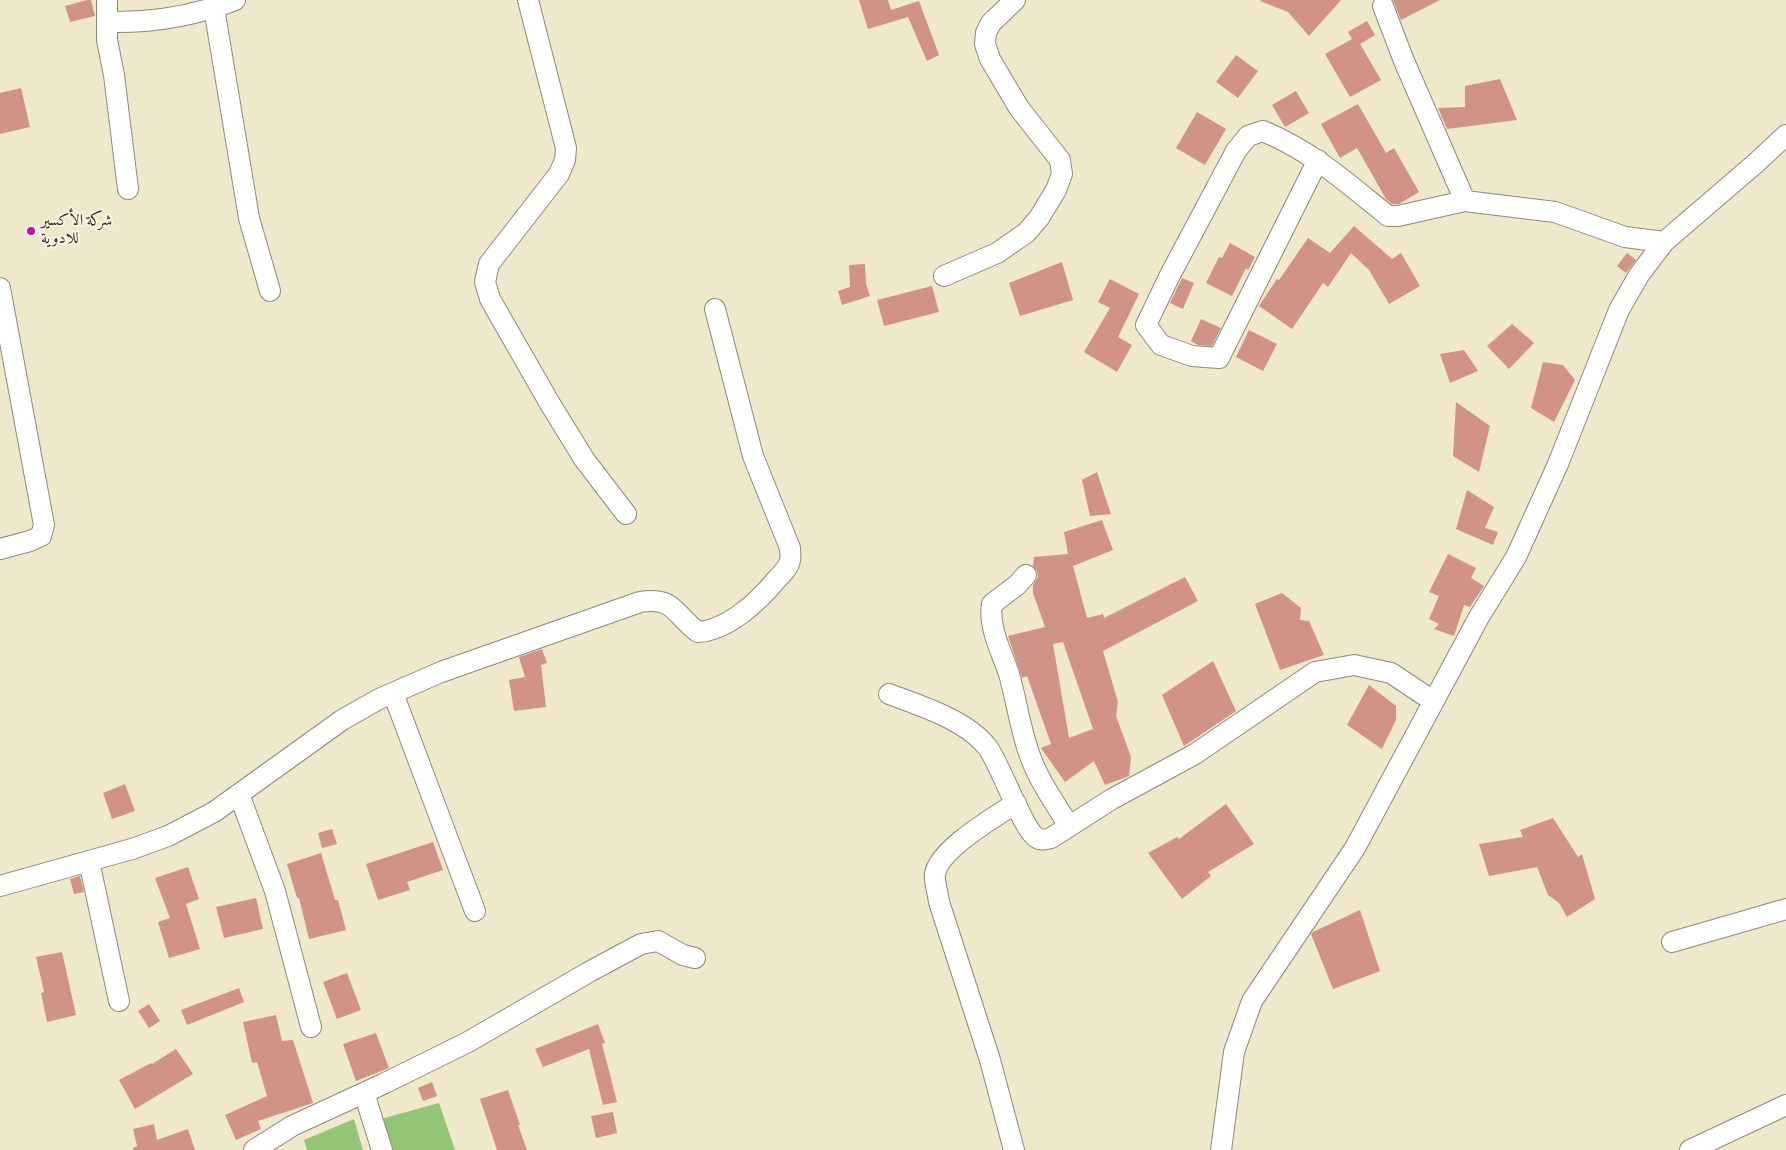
<!DOCTYPE html>
<html>
<head>
<meta charset="utf-8">
<style>
	body { margin:0 }
	canvas { display:block; background:#efe8cb }
</style>
</head>
<body>
<canvas width="1786" height="1150"></canvas>
<script>
const g = document.querySelector('canvas').getContext('2d');
g.lineJoin = 'round';
function fillPath(path, color) { g.fillStyle = color; g.fill(path, 'evenodd'); }
function stroke(path, color, width, dash) { g.strokeStyle = color; g.lineWidth = width; g.lineCap = dash ? 'butt' : 'round'; g.setLineDash(dash || []); g.stroke(path); }
function label(font, color, halo, rows, align = 'center') {
  g.font = font + ' "IM FELL Double Pica",Amiri,serif'; g.lineWidth = 4; g.setLineDash([]); g.textBaseline = 'middle'; g.strokeStyle = halo; g.fillStyle = color; for (const [text, x, y, turn = 0] of rows) {
    g.save(); g.translate(x, y); g.rotate((+turn || 0) * Math.PI / 180); g.textAlign = isNaN(turn) ? turn : align; if (halo) g.strokeText(text, 0, 0); g.fillText(text, 0, 0); g.restore();
  }
}
fillPath(new Path2D(`
	M439,1103L455,1150H387L377,1120Z
	M354,1119L363,1150H307L304,1140Z`), '#92c575');
fillPath(new Path2D(`
	M87,0H91L95,16L70,22L65,6Z
	M859,0H888L891,10L919,1L939,55L927,61L908,17L868,29Z
	M1261,0H1341L1309,36L1288,12L1260,1Z
	M1393,0H1440L1401,20Z
	M1367,21L1375,35L1360,44L1381,80L1350,97L1325,54L1352,39L1348,32Z
	M1236,55L1258,71L1238,98L1216,82Z
	M1500,79L1517,120L1447,129L1438,108L1465,107V86Z
	M21,88L30,127L0,134V93Z
	M1296,91L1309,113L1285,127L1272,105Z
	M1358,104L1386,153L1394,148L1419,192L1399,204H1392L1386,199L1357,148L1340,158L1321,124Z
	M1197,112L1226,129L1205,165L1176,148Z
	M1354,226L1392,259L1401,253L1420,286L1389,304L1369,270L1351,253L1328,287L1323,283L1292,329L1259,306L1277,279L1279,280L1308,238L1330,253Z
	M1230,243L1255,257L1248,270L1246,268L1232,296L1206,283L1219,257L1222,258Z
	M1627,253L1636,260L1626,273L1617,266Z
	M1062,262L1073,300L1020,316L1009,283Z
	M865,264L866,284L870,296L842,305L838,291L850,287L849,265Z
	M1182,278L1194,283L1183,309L1170,303Z
	M1110,279L1139,294L1118,337L1132,345L1117,372L1084,352L1110,308L1098,302Z
	M932,286L939,312L884,326L877,300Z
	M1201,319L1221,328L1212,346L1198,345L1191,341Z
	M1512,324L1534,343L1509,369L1487,346Z
	M1249,330L1277,344L1263,371L1236,357Z
	M1464,350L1478,371L1450,383L1440,354Z
	M1543,362L1563,365L1575,380L1554,422L1531,408Z
	M1456,402L1490,426L1479,472L1453,456Z
	M1097,472L1111,514L1090,516L1082,480Z
	M1467,490L1494,507L1485,528L1498,532L1493,545L1456,529Z
	M1102,520L1113,550L1073,566L1087,618L1103,614L1104,618L1185,577L1198,601L1103,651L1118,702L1116,716L1131,757L1129,776L1105,785L1094,761L1065,782L1041,748L1051,744L1027,676L1022,678L1008,636L1045,627L1033,593V585L1038,577L1037,571L1033,566L1034,557L1068,554L1064,532ZM1063,642L1093,729L1069,738L1053,644Z
	M1448,554L1476,568L1471,578L1484,586L1470,607L1464,605L1454,636L1434,629L1439,624L1429,619L1439,596L1429,592Z
	M1282,593L1301,608L1300,620L1309,621L1324,655L1280,670L1255,604Z
	M542,649L547,663L541,665L546,707L514,711L509,680L525,677L519,657Z
	M1213,661L1236,711L1184,746L1162,695Z
	M1369,685L1396,706V720L1382,749L1347,725Z
	M125,784L135,811L112,819L103,793Z
	M1226,804L1254,844L1208,872L1211,876L1182,899L1148,853L1177,837L1179,839Z
	M1553,818L1578,857L1582,854L1595,899L1567,917L1559,903L1548,895L1537,867L1489,876L1479,844L1523,837L1520,830Z
	M332,829L337,844L322,848L318,833Z
	M433,842L443,870L407,882L410,890L378,900L366,864Z
	M321,853L335,900H338L346,930L309,939L299,898H297L287,864Z
	M188,867L199,899L186,904L200,949L169,958L158,922L170,918L155,878Z
	M80,876L84,892L74,894L70,879Z
	M256,898L263,929L224,938L216,907Z
	M1360,910L1380,971L1333,989L1311,934L1313,932Z
	M62,952L76,1015L47,1022L41,993L44,992L36,957Z
	M347,973L361,1010L337,1019L323,982Z
	M239,988L244,1002L187,1025L181,1010Z
	M149,1004L160,1021L149,1028L138,1011Z
	M276,1015L282,1041L293,1040L313,1103L258,1121L261,1129L236,1140L225,1115L267,1096L257,1062L252,1063L243,1022Z
	M598,1024L605,1043L602,1044L617,1102L603,1105L589,1049L543,1067L535,1049Z
	M376,1033L389,1068L356,1081L343,1044Z
	M176,1049L193,1074L135,1109L119,1080L151,1063L152,1064Z
	M432,1082L437,1096L423,1101L418,1088Z
	M508,1090L520,1125H518L527,1150H497L480,1099Z
	M613,1112L617,1133L596,1138L591,1116Z
	M154,1124L157,1140L188,1129L195,1150H133V1148L137,1146L133,1129Z`), '#d29387');
const minor = new Path2D(`
	M107,0V22C150,23 195,16 235,0
	M528,0L566,148L565,160L559,174L489,264L485,282L490,299L549,402L584,459L626,514
	M1383,6L1404,61L1465,201
	M214,8L249,218L270,291
	M107,22V40L114,75L128,189
	M1318,160L1219,358L1192,356L1161,345L1146,325L1170,275L1236,151L1248,136L1263,131C1313,152 1346,182 1388,216H1398L1465,201L1555,212L1625,237L1664,242
	M944,276L997,253L1026,233L1039,218L1056,190L1062,174L1060,160L1019,108L990,59L985,44L986,33L991,23L1015,0
	M0,288L44,525L41,536L30,541L0,549
	M1026,575L1017,585L992,604C988,627 1002,653 1009,674C1017,702 1020,729 1030,756C1039,781 1055,803 1069,826
	M393,693L475,911
	M889,694C921,706 967,720 988,748C1001,766 1023,830 1037,838C1041,841 1047,839 1051,838L1112,799L1195,754L1315,672L1354,665L1391,673L1433,701
	M239,794L275,891L311,1027
	M89,861L119,1001
	M0,886L132,849L168,836L214,812L342,720L379,699L441,672L640,602C675,596 674,615 698,632C728,630 758,602 777,579C782,574 789,567 790,560C791,557 790,552 790,548L753,456L715,309
	M1672,942L1786,909
	M364,1093L382,1150
	M254,1150L292,1126L383,1084L468,1042L589,972L641,944L658,941L683,955L695,958
	M1014,1150L990,1060L939,902C938,893 934,882 935,874C939,849 995,817 1016,803
	M1221,1150L1234,1052L1252,1001L1355,848L1479,617L1516,557L1558,464L1619,310L1639,275L1664,242L1756,163L1786,135
	M1690,1150L1786,1105`);
stroke(minor, '#8d8a7b', 22);
stroke(minor, '#fff', 20);
for (const [x, y, r, color] of [
	[31,231,5,"#b5179e"]
]) { const dot = new Path2D(); dot.arc(x, y, r, 0, 2 * Math.PI); g.fillStyle = color; g.fill(dot); stroke(dot, '#fcf5e5', 2); }
label('16px', '#2b2b2b', '#fcf5e5', [
	["شركة الأكسير",41,222],
	["للادوية",41,240]
], 'left');
</script>
</body>
</html>
